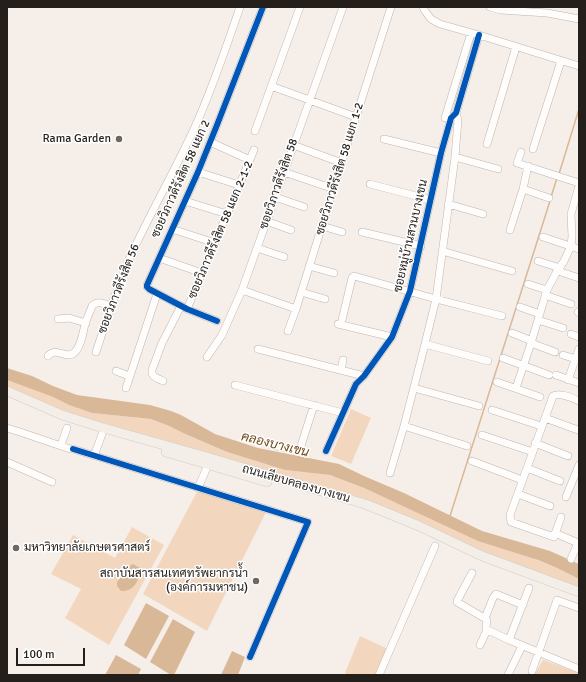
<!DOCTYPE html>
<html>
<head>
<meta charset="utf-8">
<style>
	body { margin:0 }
	#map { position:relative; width:586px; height:682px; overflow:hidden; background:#f6efe9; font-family:Signika,sans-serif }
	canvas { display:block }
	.frame { position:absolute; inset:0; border:8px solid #241f1b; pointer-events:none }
	.scale { position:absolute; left:16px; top:648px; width:69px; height:18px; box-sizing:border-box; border:2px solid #241f1b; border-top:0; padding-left:5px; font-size:12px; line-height:14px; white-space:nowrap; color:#241f1b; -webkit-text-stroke:3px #fff; paint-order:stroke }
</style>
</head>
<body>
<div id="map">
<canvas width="586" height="682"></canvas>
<div class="frame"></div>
<div class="scale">100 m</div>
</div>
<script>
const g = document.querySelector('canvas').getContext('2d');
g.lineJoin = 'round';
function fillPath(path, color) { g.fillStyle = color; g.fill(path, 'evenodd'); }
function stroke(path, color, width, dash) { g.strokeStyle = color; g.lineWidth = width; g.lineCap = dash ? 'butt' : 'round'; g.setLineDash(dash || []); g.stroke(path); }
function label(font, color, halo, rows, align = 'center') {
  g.font = font + ' Signika,Sarabun,sans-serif'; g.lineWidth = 3; g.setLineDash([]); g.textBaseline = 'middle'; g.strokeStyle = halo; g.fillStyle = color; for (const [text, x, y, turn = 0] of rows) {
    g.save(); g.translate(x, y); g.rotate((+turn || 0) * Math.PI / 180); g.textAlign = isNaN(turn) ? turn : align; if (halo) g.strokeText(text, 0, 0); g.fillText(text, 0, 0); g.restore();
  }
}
fillPath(new Path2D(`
	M7,380L53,397L69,405L92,413L151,419L169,426L183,433L227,452L285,470L330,475L364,488L410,509L557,568L579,579V588L484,554L399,514L67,412L7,386Z
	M351,409L371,418L351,464L331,456Z
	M199,488L267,510L207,631L143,594Z
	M132,527L164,545L109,645L65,618L81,589L51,574L73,535L115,558Z
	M360,636L390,650L378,675H349L345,673Z
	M543,660L579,673V675H534Z`), '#f2d7be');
fillPath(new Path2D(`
	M7,368L32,376L53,386L77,395L150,405L171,411L181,415L215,434L258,448L339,464L364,476L404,493L482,531L550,551L579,564V579L557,568L538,560L478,541L364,488L330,475L285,470L227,452L183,433L169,426L151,419L92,413L69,405L53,397L7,380Z
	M133,564L140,568C141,575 136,588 128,590C125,591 124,591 121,591L117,586V582L123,575L129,577L131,573L126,570L127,567Z
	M146,603L169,616L146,659L124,645Z
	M173,619L195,632L174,675H171L150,662Z
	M232,651L245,657L238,675H221Z
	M116,655L141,669L138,675H105Z`), '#d9b898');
stroke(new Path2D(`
	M559,174L579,109
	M551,197L557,178
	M450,516L550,201`), '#d9b898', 1.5);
const minor = new Path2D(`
	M423,7L425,11L431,19L440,24L479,35L579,66
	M490,7L501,10L547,13L579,19
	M271,86L356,117
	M445,118L471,33
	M255,131L300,7
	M384,139L441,153
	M210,142L250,160
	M487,144L516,47
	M293,145L342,163
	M533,149L561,61
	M521,152L517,163L579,183
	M455,157L498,169
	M198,172L239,185
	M284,172L334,189
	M370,184L431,200
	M523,189L549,198
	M275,197L304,207
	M185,201L227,214
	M448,204L483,214
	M266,221L291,230
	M322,226L342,232
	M172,229L215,243
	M510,230L523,189L528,166
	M362,232L421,246
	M543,237L579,249
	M257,248L284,257
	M442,251L512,271
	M159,258L202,273
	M538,261L560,268
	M309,266L334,273
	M558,271L579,278
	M528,284L547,290
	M242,290L296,309
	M301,292L325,299
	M545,295L571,304
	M520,307L540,314
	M187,309L254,150
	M578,312L579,313
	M58,319L69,318L86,323
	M342,320L352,278L354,276L436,299L502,316
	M538,320L563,328
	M217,321L187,309L149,289L147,287V285L198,172L217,125L263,7
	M338,324L392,337
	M288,331L296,309L356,117L391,7
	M512,333L532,341
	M571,334L579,337
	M531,343L555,352
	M425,344L488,361
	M258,349L364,376
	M96,352C107,319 117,286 131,255C151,212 174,172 194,129C212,90 226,48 240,7
	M563,355L579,360
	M48,356C56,346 66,360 74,353C81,347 83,333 85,324C87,318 90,312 92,306C98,300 104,304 111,306
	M207,357L222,335L242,290L343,7
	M503,358L549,375
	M341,370L343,360
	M116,371L129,376
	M556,375L579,383
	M568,380L579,349
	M163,381C157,378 151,377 152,370L162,343L181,306
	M497,382L540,397
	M235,385L343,413
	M126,388L157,294
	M414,388L479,406
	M516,388L531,343L547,290L556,273L564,261L571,246L572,236L571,214L579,186
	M492,410L541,426
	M545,418L578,430
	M404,426L467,446
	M7,428L20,432L70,449
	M482,435L533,452
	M535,443L568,456
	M61,445L67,428
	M271,445L298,450L300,449L314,405
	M73,449L308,522L250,657
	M326,451L356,384L364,376L392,337L410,291L441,153L451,118L456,113L479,35
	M94,456L102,434
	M472,461L522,480
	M7,462L52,482
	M527,468L560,481
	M390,473L404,426L425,344L436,299L455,157L458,120L456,113
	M198,488L208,465
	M518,494L550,506
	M566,497L579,465
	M561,517L554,537L511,522L510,515L553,396C560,392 572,398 579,401
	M555,533L578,543L571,559
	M472,573L457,601V602L486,619L487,621L486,626V629L509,640L579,669
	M485,618L493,598L496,594L523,605
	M509,640L529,588
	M480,645L487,630
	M532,671L557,600L579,608
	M379,675L435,546
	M508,675L522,646`);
const major = new Path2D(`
	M7,391L62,415L100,427L210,458L365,504L419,526L482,556L579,592
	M166,452L267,482`);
stroke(minor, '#bcb6b1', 8);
stroke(major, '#d0cdc9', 10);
stroke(minor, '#fefdfc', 7);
stroke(major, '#f3eee8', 9);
stroke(new Path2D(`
	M217,321L187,309L149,289L147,287V285L198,172L217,125L263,7
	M73,449L308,522L250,657
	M326,451L356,384L364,376L392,337L410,291L441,153L451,118L456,113L479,35`), '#0057b8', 6);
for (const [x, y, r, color] of [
	[119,139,4,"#6e6863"],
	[16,548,4,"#6e6863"],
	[256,581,4,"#6e6863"]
]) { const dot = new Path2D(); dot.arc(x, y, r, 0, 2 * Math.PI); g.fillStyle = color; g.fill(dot); stroke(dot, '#fff', 1.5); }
label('12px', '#241f1b', '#fff', [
	["Rama Garden",111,139],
	["มหาวิทยาลัยเกษตรศาสตร์",24,548,"left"],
	["สถาบันสารสนเทศทรัพยากรน้ำ",248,574],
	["(องค์การมหาชน)",248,588]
], 'right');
label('12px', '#241f1b', '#fff', [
	["ซอยวิภาวดีรังสิต 58 แยก 1-2",340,169,-73],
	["ซอยวิภาวดีรังสิต 58 แยก 2",181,179,-66],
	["ซอยวิภาวดีรังสิต 58",279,184,-71],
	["ซอยวิภาวดีรังสิต 58 แยก 2-1-2",221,230,-67],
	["ซอยหมู่บ้านสวนบางเขน",411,236,-77],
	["ซอยวิภาวดีรังสิต 56",119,289,-69],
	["ถนนเลียบคลองบางเขน",296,484,16]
]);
label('italic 13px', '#734917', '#fff', [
	["คลองบางเขน",275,445,14]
]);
</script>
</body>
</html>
